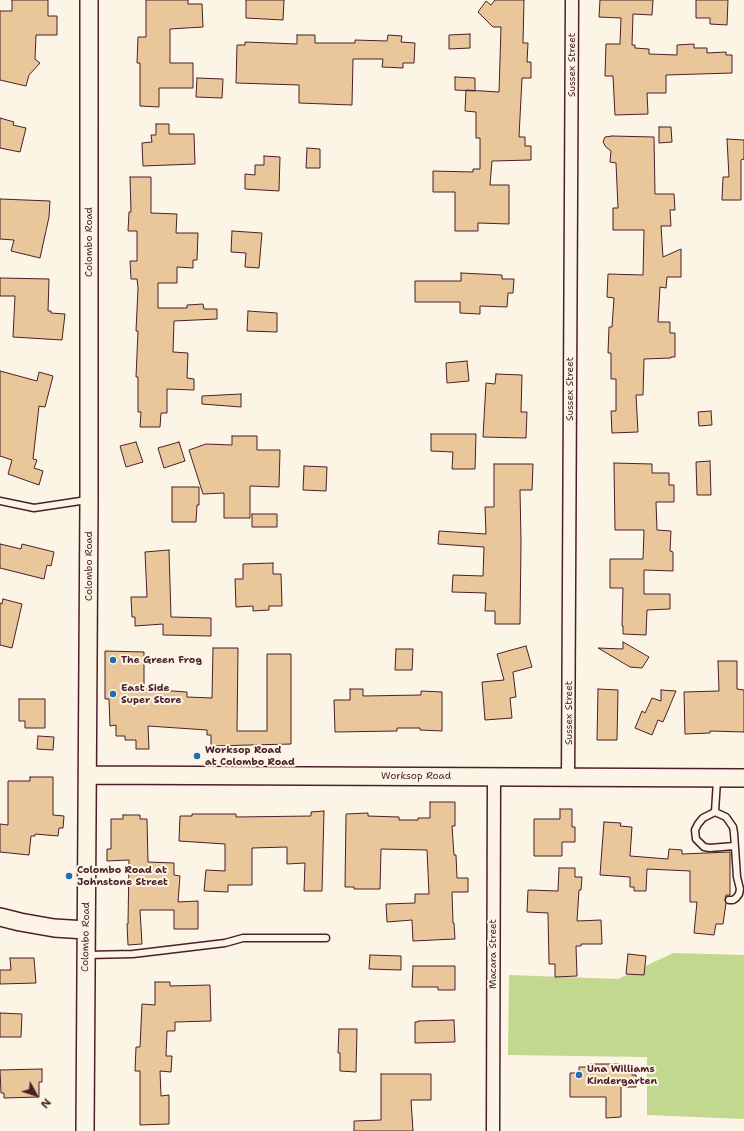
<!DOCTYPE html>
<html>
<head>
<meta charset="utf-8">
<style>
  body { margin:0 }
  #map { position:relative; width:744px; height:1131px; overflow:hidden; background:#fcf5e5; font-family:"Shantell Sans",sans-serif }
  canvas { display:block }
  .north { position:absolute; left:16px; top:1075px; width:40px; height:40px; -webkit-text-stroke:3px #fcf5e5; paint-order:stroke; rotate:130deg; font-size:11px; font-weight:700; line-height:16px; text-align:center; color:#4a1f2b }
  .north::after { content:''; display:block; margin:auto; width:14px; height:18px; background:#4a1f2b; clip-path:polygon(50% 0,100% 100%,50% 72%,0 100%) }
</style>
</head>
<body>
<div id="map">
<canvas width="744" height="1131"></canvas>
<div class="north">N</div>
</div>
<script>
const ctx = document.querySelector('canvas').getContext('2d');
ctx.lineJoin = 'round';
function paint(path, color) { ctx.fillStyle = color; ctx.fill(path, 'evenodd'); }
const shape = rows => new Path2D(rows.map(r => 'M' + r).join(''));
function strokePath(path, color, width, dash) { ctx.strokeStyle = color; ctx.lineWidth = width; ctx.lineCap = dash ? 'butt' : 'round'; ctx.setLineDash(dash || []); ctx.stroke(path); }
function label(font, color, halo, rows, align = 'center') {
  ctx.font = font + ' "Shantell Sans",sans-serif'; ctx.lineWidth = 4; ctx.setLineDash([]); ctx.textBaseline = 'middle'; ctx.strokeStyle = halo; ctx.fillStyle = color; for (const [text, x, y, turn = 0] of rows) {
    ctx.save(); ctx.translate(x, y); ctx.rotate((+turn || 0) * Math.PI / 180); ctx.textAlign = isNaN(turn) ? turn : align; if (halo) ctx.strokeText(text, 0, 0); ctx.fillText(text, 0, 0); ctx.restore();
  }
}
paint(shape([
  [673,953,744,955,744,1119,647,1115,647,1057,508,1055,509,975,618,979]
]), '#c2d88e');
const building = shape([
  [12,0,48,0,48,16,57,16,57,35,36,35,35,59,40,63,29,75,26,86,0,80,0,11,12,11,12,0],
  [146,0,188,0,188,4,202,4,203,27,170,29,170,63,193,63,193,88,159,88,159,107,140,106,140,63,137,63,138,37,146,37,146,0],
  [246,0,284,0,283,20,246,18,246,0],
  [495,0,524,0,523,43,528,43,527,62,531,62,531,78,522,78,519,137,525,137,525,146,531,146,531,160,492,161,490,185,509,185,509,224,478,223,478,231,455,231,455,192,433,192,433,171,473,172,473,169,480,169,480,138,476,138,476,112,465,111,466,90,499,92,501,27,493,27,478,12,486,1,491,5,495,0],
  [600,0,653,0,652,15,633,14,632,45,635,45,635,48,649,49,649,54,677,55,677,45,694,44,694,48,707,48,707,53,726,52,726,55,732,55,732,73,666,75,666,93,647,93,648,114,615,115,613,76,605,76,606,44,620,44,621,18,599,17,600,0],
  [696,0,728,0,727,25,710,24,710,18,696,18,696,0],
  [470,34,470,48,449,49,449,35,470,34],
  [297,35,315,35,315,43,355,43,355,40,387,41,388,35,402,36,401,42,415,43,414,63,403,63,403,68,382,67,383,59,353,59,352,105,299,103,299,85,236,83,237,45,245,45,245,42,297,44,297,35],
  [455,77,475,78,475,91,455,90,455,77],
  [197,78,223,79,222,98,196,97,197,78],
  [0,118,14,122,13,125,26,128,20,152,0,148,0,118],
  [156,124,169,124,169,134,194,134,195,164,143,166,142,143,152,142,151,135,156,135,156,124],
  [659,127,671,127,672,142,659,143,659,127],
  [612,136,654,137,655,194,674,194,675,210,670,210,671,226,661,226,663,257,681,249,681,277,667,277,666,288,660,287,658,322,670,322,670,333,675,333,675,357,671,357,671,358,644,359,643,395,636,395,638,432,612,433,611,411,616,411,616,379,611,379,611,353,608,353,609,327,612,327,614,298,607,297,608,274,643,275,644,230,613,230,613,208,618,208,616,163,610,162,611,151,606,147,603,142,605,137,612,136],
  [727,139,744,140,744,159,741,160,741,200,722,200,723,177,729,177,727,139],
  [307,148,320,149,320,168,306,168,307,148],
  [264,156,280,157,279,191,245,189,245,174,255,175,255,165,264,165,264,156],
  [130,177,151,177,151,213,177,214,176,233,198,233,197,260,193,260,193,268,177,267,177,283,158,283,158,308,187,308,187,305,203,304,204,309,217,309,217,319,174,321,173,352,188,353,187,378,194,379,194,390,167,389,167,413,161,413,160,427,140,427,141,412,138,412,138,377,136,377,138,331,136,331,138,288,137,279,131,279,130,261,137,261,137,231,128,231,129,212,131,212,130,177],
  [0,199,50,201,49,217,40,258,11,251,14,240,0,239,0,199],
  [232,231,262,233,259,268,245,267,246,253,231,252,232,231],
  [461,273,502,275,502,279,514,279,513,293,508,293,507,307,480,306,480,314,460,313,460,302,415,302,415,281,461,281,461,273],
  [0,278,49,279,48,311,51,311,51,313,65,314,62,340,13,337,15,296,0,296,0,278],
  [248,311,277,313,277,332,247,331,248,311],
  [467,361,469,381,447,383,446,363,467,361],
  [0,371,37,381,39,372,53,376,45,407,39,406,33,459,37,460,34,468,43,471,39,485,8,474,12,460,0,456,0,371],
  [496,374,522,375,521,412,527,412,526,438,483,437,486,383,495,384,496,374],
  [241,394,241,407,202,404,202,396,241,394],
  [711,411,712,425,699,426,698,412,711,411],
  [431,434,476,434,475,469,452,469,453,452,431,451,431,434],
  [232,436,257,436,257,450,280,450,279,487,250,486,250,518,224,518,224,493,203,494,189,450,206,444,232,445,232,436],
  [136,442,143,462,126,467,120,446,136,442],
  [179,442,185,461,164,468,158,448,179,442],
  [710,461,711,495,697,495,696,462,710,461],
  [614,463,652,464,652,473,669,473,669,485,674,485,674,502,656,502,657,530,671,531,670,551,673,552,673,571,644,570,644,594,670,594,670,609,647,610,646,635,623,634,623,626,622,626,623,588,610,588,610,559,643,559,644,530,615,530,614,463],
  [494,464,533,464,532,490,520,490,521,542,520,624,495,624,495,611,485,611,486,593,452,592,453,575,483,576,484,547,438,544,439,531,486,534,485,507,494,507,494,464],
  [304,466,327,467,326,491,303,490,304,466],
  [172,487,199,487,199,505,197,505,196,522,172,522,172,487],
  [252,514,277,514,277,527,252,527,252,514],
  [0,544,21,549,22,544,54,552,51,566,47,565,44,579,0,568,0,544],
  [169,550,171,617,211,618,211,636,163,635,163,624,135,626,135,617,132,617,131,597,147,597,145,552,169,550],
  [273,563,273,574,281,574,282,606,269,606,269,610,253,611,253,606,236,607,235,579,243,579,243,564,273,563],
  [3,599,22,604,12,648,0,645,0,603,2,604,3,599],
  [623,642,649,657,642,668,630,667,598,648,623,649,623,642],
  [526,646,532,667,513,672,516,697,510,698,512,718,485,720,482,682,504,680,497,654,526,646],
  [213,648,238,648,237,731,267,731,267,654,291,654,291,744,211,746,211,735,207,735,207,730,148,726,149,749,136,749,136,740,125,740,125,736,116,736,116,725,110,726,109,699,105,699,105,651,144,652,144,689,187,692,187,697,212,698,213,648],
  [396,649,413,649,412,670,395,670,396,649],
  [718,661,737,661,737,689,744,690,744,732,710,731,710,733,685,734,684,692,719,691,718,661],
  [350,689,363,689,363,696,421,695,421,691,442,692,442,731,420,730,420,728,397,728,397,731,335,732,334,700,350,700,350,689],
  [598,689,618,690,617,740,597,740,598,689],
  [661,690,676,691,663,722,658,720,652,735,635,728,642,711,645,713,652,698,661,701,661,690],
  [19,699,45,699,45,728,25,728,25,721,19,721,19,699],
  [38,736,54,737,53,750,37,749,38,736],
  [30,777,53,777,53,815,64,816,63,828,59,828,58,836,35,834,35,836,31,836,29,855,0,852,0,824,8,825,8,781,30,781,30,777],
  [430,802,455,802,455,826,452,826,454,855,456,855,457,878,468,878,468,892,452,892,453,923,454,923,455,939,413,941,412,920,387,922,386,904,415,903,415,894,429,894,427,850,381,849,380,889,354,889,354,887,345,887,346,814,368,813,368,816,399,817,399,820,418,820,418,818,430,818,430,802],
  [560,809,572,809,572,827,575,827,575,842,562,842,562,856,534,856,534,819,560,819,560,809],
  [324,811,322,891,304,891,305,863,287,864,287,847,252,848,252,885,228,885,228,892,204,891,206,870,225,871,225,844,179,841,180,816,192,816,192,814,236,814,236,817,311,816,311,812,324,811],
  [123,815,140,815,140,819,147,819,148,862,174,863,174,875,180,876,178,902,198,901,198,929,174,929,174,910,140,910,142,944,128,945,127,924,128,924,129,860,107,861,107,849,111,849,111,819,123,819,123,815],
  [604,822,621,823,620,826,632,827,630,856,668,859,669,849,682,850,682,854,730,852,730,895,726,895,725,900,726,903,723,924,716,924,714,935,694,933,697,902,690,902,690,871,647,869,646,891,634,891,634,887,630,887,630,877,600,875,604,822],
  [559,868,575,868,575,877,582,877,581,890,579,890,577,921,601,920,602,944,581,944,581,946,576,946,577,976,555,977,555,964,549,964,548,913,527,912,528,890,558,891,559,868],
  [628,954,646,956,644,975,626,974,628,954],
  [370,955,401,956,401,970,369,969,370,955],
  [10,958,34,958,36,983,0,984,0,970,11,970,10,958],
  [413,966,455,966,455,990,438,990,438,987,412,987,413,966],
  [155,982,170,982,170,986,210,985,211,1021,175,1022,175,1031,167,1031,166,1056,172,1056,171,1072,160,1071,161,1096,169,1095,169,1124,140,1125,140,1071,135,1071,136,1047,140,1047,142,1004,155,1005,155,982],
  [0,1013,22,1014,21,1037,0,1037,0,1013],
  [454,1020,455,1042,415,1043,415,1022,418,1022,418,1021,454,1020],
  [339,1029,357,1029,356,1072,340,1071,340,1053,338,1053,339,1029],
  [591,1064,621,1064,621,1071,632,1071,632,1075,636,1075,636,1087,621,1087,621,1117,606,1118,606,1097,570,1097,570,1073,579,1073,579,1067,592,1067,591,1064],
  [42,1069,42,1082,39,1082,39,1097,4,1098,4,1093,1,1093,0,1070,42,1069],
  [381,1074,431,1074,431,1100,411,1100,413,1131,354,1131,354,1121,381,1120,381,1074]
]);
paint(building, '#eac79b');
strokePath(building, '#4a1f2b', 1);
const lane = shape([
  [0,501,34,508,87,500],
  [715,812,726,817,733,827,734,833,737,877,740,889,739,894,736,898,733,900,729,900],
  [715,812,703,818,698,824,695,830,696,839,704,847,710,848,734,846],
  [715,812,717,780],
  [87,955,133,954,225,943,243,938,326,938]
]);
const street = shape([
  [568,778,572,0],
  [493,1131,494,776]
]);
const secondary = shape([
  [88,775,744,778],
  [0,917,20,922,54,928,86,930],
  [85,1131,89,500,89,0]
]);
strokePath(lane, '#4a1f2b', 9);
strokePath(street, '#4a1f2b', 15);
strokePath(secondary, '#4a1f2b', 20);
strokePath(lane, '#fcf5e5', 6);
strokePath(street, '#fcf5e5', 12);
strokePath(secondary, '#fcf5e5', 17);
for (const [x, y, r, color] of [
  [113,660,4,"#1f6fb2"],
  [113,694,4,"#1f6fb2"],
  [197,756,4,"#1f6fb2"],
  [69,876,4,"#1f6fb2"],
  [579,1075,4,"#1f6fb2"]
]) { const dot = new Path2D(); dot.arc(x, y, r, 0, 2 * Math.PI); ctx.fillStyle = color; ctx.fill(dot); strokePath(dot, '#fcf5e5', 1.5); }
label('10px', '#4a1f2b', '#fcf5e5', [
  ["Sussex Street",572,65,-90],
  ["Colombo Road",89,242,-90],
  ["Sussex Street",570,389,-90],
  ["Colombo Road",89,566,-90],
  ["Sussex Street",569,713,-90],
  ["Worksop Road",416,776],
  ["Colombo Road",86,937,-89],
  ["Macara Street",493,954,-90]
]);
label('bold 10px', '#4a1f2b', '#fcf5e5', [
  ["The Green Frog",121,660],
  ["East Side",121,688],
  ["Super Store",121,700],
  ["Worksop Road",205,750],
  ["at Colombo Road",205,762],
  ["Colombo Road at",77,870],
  ["Johnstone Street",77,882],
  ["Una Williams",587,1069],
  ["Kindergarten",587,1081]
], 'left');
</script>
</body>
</html>
